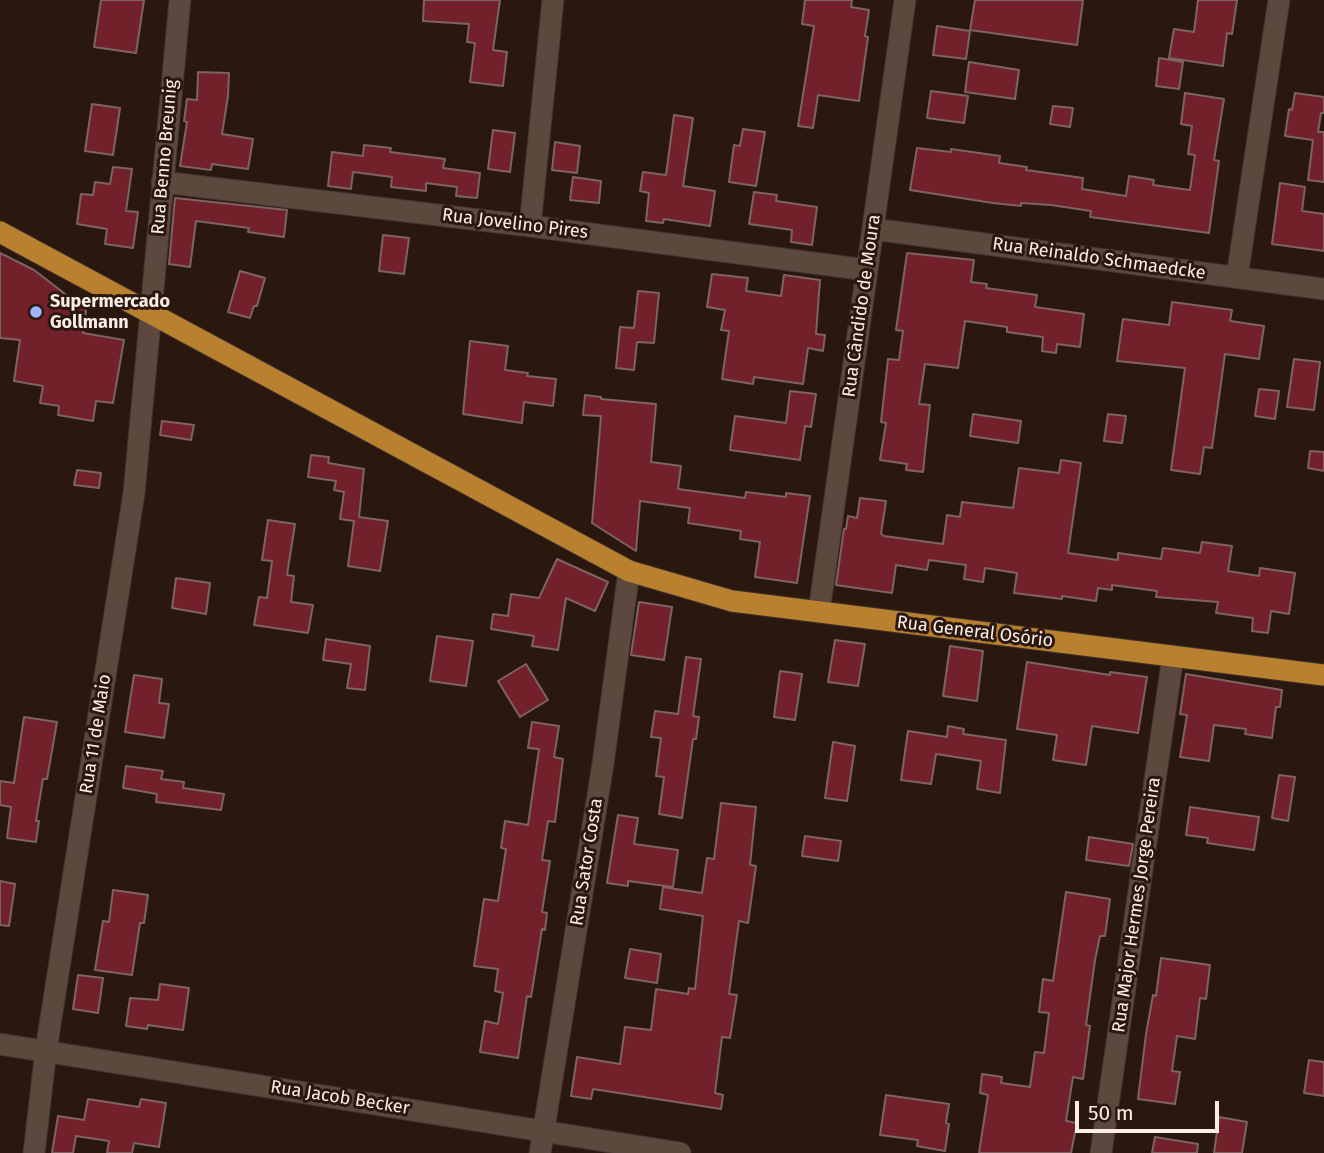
<!DOCTYPE html>
<html>
<head>
<meta charset="utf-8">
<style>
  body { margin:0 }
  #map { position:relative; width:1324px; height:1153px; overflow:hidden; background:#2a180f; font-family:"Fira Sans",sans-serif }
  canvas { display:block }
  .scale { position:absolute; left:1075px; top:1101px; width:144px; height:32px; box-sizing:border-box; border:4px solid #faede7; border-top:0; padding-left:9px; font-size:21px; line-height:24px; white-space:nowrap; color:#faede7; -webkit-text-stroke:5px #2a180f; paint-order:stroke }
</style>
</head>
<body>
<div id="map">
<canvas width="1324" height="1153"></canvas>
<div class="scale">50 m</div>
</div>
<script>
const ctx = document.querySelector('canvas').getContext('2d');
ctx.lineJoin = 'round';
function paint(path, color) { ctx.fillStyle = color; ctx.fill(path, 'evenodd'); }
const shape = rows => new Path2D(rows.map(r => 'M' + r).join(''));
function strokePath(path, color, width, dash) { ctx.strokeStyle = color; ctx.lineWidth = width; ctx.lineCap = dash ? 'butt' : 'round'; ctx.setLineDash(dash || []); ctx.stroke(path); }
function label(font, color, halo, rows, align = 'center') {
  ctx.font = font + ' "Fira Sans",sans-serif'; ctx.lineWidth = 6; ctx.setLineDash([]); ctx.textBaseline = 'middle'; ctx.strokeStyle = halo; ctx.fillStyle = color; for (const [text, x, y, turn = 0] of rows) {
    ctx.save(); ctx.translate(x, y); ctx.rotate((+turn || 0) * Math.PI / 180); ctx.textAlign = isNaN(turn) ? turn : align; if (halo) ctx.strokeText(text, 0, 0); ctx.fillText(text, 0, 0); ctx.restore();
  }
}
const building = shape([
  [101,0,144,0,136,53,94,47,101,0],
  [424,0,500,0,493,50,507,52,503,86,470,82,475,43,467,42,469,24,423,21,424,0],
  [805,0,852,0,851,7,869,10,865,36,868,37,859,101,818,95,813,128,798,126,814,26,802,24,805,0],
  [975,0,1083,0,1077,45,970,30,975,0],
  [1198,0,1237,0,1232,34,1227,33,1223,66,1169,58,1174,29,1194,32,1198,0],
  [937,26,970,31,966,59,933,55,937,26],
  [1159,58,1183,62,1179,89,1156,86,1159,58],
  [969,62,1019,70,1015,99,965,92,969,62],
  [198,72,229,73,228,96,222,134,253,139,248,169,212,164,211,170,180,166,187,122,184,121,187,99,197,100,198,72],
  [931,91,968,96,964,123,927,118,931,91],
  [1185,93,1224,99,1214,160,1219,161,1209,233,1090,217,1091,211,1051,205,1021,203,1021,206,993,203,910,190,917,148,951,152,951,149,1000,156,999,163,1027,167,1026,170,1083,178,1082,189,1126,196,1129,176,1154,180,1153,185,1190,190,1195,155,1188,154,1192,126,1181,124,1185,93],
  [1295,93,1324,97,1324,113,1321,113,1318,132,1324,132,1324,182,1308,180,1313,140,1285,136,1289,109,1292,110,1295,93],
  [92,104,120,108,113,155,85,151,92,104],
  [1053,106,1073,108,1070,127,1050,124,1053,106],
  [674,115,693,118,683,186,715,191,710,226,664,219,663,223,646,221,649,193,640,191,643,172,666,175,674,115],
  [743,129,765,132,756,186,729,182,734,145,740,146,743,129],
  [493,130,515,133,510,172,488,169,493,130],
  [555,142,580,146,577,173,552,170,555,142],
  [364,145,391,148,390,152,445,159,443,168,480,173,477,198,456,196,457,187,426,183,426,191,391,187,392,177,353,172,351,189,328,186,332,152,363,156,364,145],
  [113,167,132,169,126,211,138,212,133,248,105,244,107,229,77,224,81,194,93,195,95,182,110,184,113,167],
  [573,177,601,181,599,203,570,200,573,177],
  [1280,183,1305,187,1302,211,1324,214,1324,251,1272,244,1280,183],
  [754,192,777,195,776,201,817,207,812,245,791,242,792,230,749,224,754,192],
  [175,198,287,210,284,237,248,232,249,228,196,221,190,267,169,264,175,198],
  [383,235,409,238,404,274,379,271,383,235],
  [0,253,34,270,86,310,83,333,124,340,113,403,96,401,93,421,58,415,59,406,40,403,43,386,14,381,20,340,0,338,0,253],
  [907,253,974,260,971,282,987,284,986,288,1037,295,1035,307,1084,314,1080,347,1057,344,1056,353,1042,351,1043,337,1007,332,1007,327,965,321,958,368,925,364,919,404,930,405,923,472,906,470,907,464,880,460,886,423,881,422,888,359,899,360,903,331,896,330,907,253],
  [240,271,265,278,257,306,254,306,250,318,228,312,240,271],
  [712,274,748,278,746,291,781,296,784,275,820,280,816,334,825,335,823,351,808,348,803,384,754,377,753,384,722,379,729,331,721,330,725,310,707,307,712,274],
  [638,291,659,293,654,343,637,342,634,370,616,368,620,327,634,328,638,291],
  [1172,302,1232,310,1230,321,1264,326,1259,359,1225,354,1212,448,1204,447,1200,474,1171,470,1185,368,1117,361,1123,319,1169,325,1172,302],
  [470,341,508,346,505,370,528,373,527,376,556,379,553,406,524,402,522,423,463,414,470,341],
  [1294,359,1320,362,1314,410,1287,407,1294,359],
  [1259,389,1279,391,1275,419,1255,416,1259,389],
  [790,391,816,394,811,427,805,426,800,460,730,450,735,416,786,423,790,391],
  [585,395,601,397,601,399,656,404,651,462,681,466,678,489,745,498,746,492,786,497,786,493,810,496,797,583,755,577,760,542,740,539,741,531,688,523,690,508,640,501,636,551,592,523,601,416,583,415,585,395],
  [973,414,1021,421,1018,443,970,436,973,414],
  [1108,414,1126,416,1122,443,1104,441,1108,414],
  [162,421,194,425,191,440,160,435,162,421],
  [1310,451,1324,452,1324,471,1308,468,1310,451],
  [311,455,329,457,328,463,364,469,359,517,388,521,380,571,348,566,354,521,340,519,344,492,334,490,336,481,308,477,311,455],
  [1061,460,1081,463,1068,553,1118,560,1118,553,1161,559,1163,548,1200,553,1202,542,1232,546,1228,571,1259,576,1260,568,1295,573,1289,614,1271,611,1268,633,1252,631,1253,618,1216,613,1218,602,1156,597,1157,591,1112,585,1112,590,1098,588,1096,601,1062,596,1062,599,1014,593,1017,573,985,568,983,582,964,579,966,565,929,560,927,570,896,565,892,593,836,585,844,529,846,529,848,516,857,518,860,498,886,501,881,534,884,536,943,544,947,515,960,517,962,502,1013,508,1019,468,1059,473,1061,460],
  [77,470,101,473,99,488,74,485,77,470],
  [268,520,295,524,287,575,294,576,291,602,313,605,308,633,254,625,259,597,267,598,272,561,262,560,268,520],
  [557,559,608,582,595,611,566,598,558,650,532,646,534,636,491,629,493,614,508,616,511,594,539,598,557,559],
  [176,578,210,583,206,614,172,608,176,578],
  [639,602,672,607,664,660,631,655,639,602],
  [437,636,473,641,466,686,430,681,437,636],
  [326,639,370,646,365,690,347,688,351,664,323,660,326,639],
  [835,640,865,644,858,686,828,682,835,640],
  [950,646,983,651,977,701,943,696,950,646],
  [686,657,701,659,693,716,699,717,696,739,693,739,682,818,659,814,664,777,656,776,661,738,651,737,655,711,678,714,686,657],
  [1027,662,1110,675,1110,672,1147,677,1138,733,1092,726,1086,765,1053,760,1057,735,1017,729,1027,662],
  [526,664,548,700,520,717,498,681,526,664],
  [780,671,802,674,795,720,774,717,780,671],
  [1186,674,1282,690,1280,707,1276,707,1272,738,1245,734,1246,729,1214,725,1209,761,1180,757,1187,715,1180,714,1186,674],
  [134,675,162,679,159,703,169,704,164,738,125,732,134,675],
  [24,717,57,722,47,779,43,779,36,821,39,821,36,842,7,838,11,807,0,805,0,781,14,783,24,717],
  [532,722,559,726,554,757,563,759,555,822,548,821,542,860,550,861,542,912,547,913,545,930,542,929,531,997,527,996,518,1058,480,1052,485,1021,498,1024,503,993,495,991,498,969,474,966,484,899,498,901,506,849,501,848,505,821,528,825,539,749,528,748,532,722],
  [948,726,964,729,963,734,1006,740,1000,793,977,789,981,761,936,754,931,784,901,780,908,731,947,737,948,726],
  [833,742,855,746,847,801,825,798,833,742],
  [126,766,163,771,161,779,184,782,183,788,224,794,221,810,156,802,157,794,123,788,126,766],
  [1279,775,1295,777,1288,821,1272,818,1279,775],
  [721,803,756,807,750,865,756,866,748,923,739,921,729,994,737,995,730,1038,722,1037,715,1093,723,1095,721,1109,593,1089,591,1099,571,1096,577,1057,620,1064,625,1027,651,1030,656,989,688,994,689,988,695,989,703,916,660,909,663,887,702,893,707,858,714,859,721,803],
  [1190,807,1259,817,1254,850,1207,843,1208,838,1186,835,1190,807],
  [618,815,638,818,634,844,678,850,673,887,628,881,628,886,607,883,618,815],
  [805,836,841,841,838,861,802,856,805,836],
  [1089,837,1133,844,1129,866,1086,860,1089,837],
  [0,881,15,884,9,926,0,925,0,881],
  [113,890,148,895,144,923,140,923,132,975,95,970,103,921,109,922,113,890],
  [1066,892,1110,899,1105,936,1100,936,1095,960,1086,1025,1090,1026,1083,1079,1073,1077,1066,1121,1077,1123,1071,1153,979,1153,988,1095,980,1093,982,1074,1002,1077,1001,1083,1030,1087,1035,1052,1044,1053,1049,1013,1039,1012,1043,979,1053,981,1066,892],
  [630,949,661,954,657,983,625,978,630,949],
  [1161,958,1210,965,1206,999,1200,998,1195,1039,1177,1036,1172,1071,1180,1072,1175,1104,1138,1099,1146,1034,1153,995,1156,996,1161,958],
  [78,975,103,978,98,1013,73,1009,78,975],
  [160,984,189,988,183,1030,148,1025,147,1029,126,1026,130,998,158,1000,160,984],
  [1309,1060,1324,1062,1324,1096,1304,1093,1309,1060],
  [886,1095,949,1104,946,1123,949,1124,945,1151,917,1146,918,1140,880,1135,886,1095],
  [88,1099,139,1107,141,1099,166,1103,159,1147,134,1143,132,1153,107,1153,109,1141,76,1136,73,1153,52,1153,58,1116,84,1120,88,1099],
  [1219,1117,1247,1122,1242,1153,1214,1153,1219,1117],
  [1155,1137,1198,1144,1197,1153,1152,1153,1155,1137]
]);
paint(building, '#722029');
strokePath(building, '#7d6363', 2);
const minor = shape([
  [162,182,530,226,867,270],
  [530,226,553,0],
  [873,229,1324,289],
  [1237,277,1279,0],
  [819,612,905,0],
  [0,1044,680,1153],
  [34,1153,46,1050,134,493,180,0],
  [540,1153,603,764,629,571],
  [1101,1153,1173,656]
]);
const major = shape([
  [0,232,629,571,732,601,1324,675]
]);
strokePath(minor, '#40332e', 23);
strokePath(major, '#40332e', 23);
strokePath(minor, '#5d483e', 21);
strokePath(major, '#b98030', 21);
for (const [x, y, r, color] of [
  [36,312,7,"#a0b3fd"]
]) { const dot = new Path2D(); dot.arc(x, y, r, 0, 2 * Math.PI); ctx.fillStyle = color; ctx.fill(dot); strokePath(dot, '#2a180f', 2.5); }
label('18px', '#faede7', '#2a180f', [
  ["Rua Benno Breunig",165,157,-85],
  ["Rua Jovelino Pires",515,224,7],
  ["Rua Reinaldo Schmaedcke",1099,259,8],
  ["Rua Cândido de Moura",862,306,-82],
  ["Rua General Osório",975,632,7],
  ["Rua 11 de Maio",96,734,-81],
  ["Rua Sator Costa",587,862,-81],
  ["Rua Major Hermes Jorge Pereira",1137,905,-82],
  ["Rua Jacob Becker",340,1098,9]
]);
label('bold 18px', '#faede7', '#2a180f', [
  ["Supermercado",50,302],
  ["Gollmann",50,323]
], 'left');
</script>
</body>
</html>
